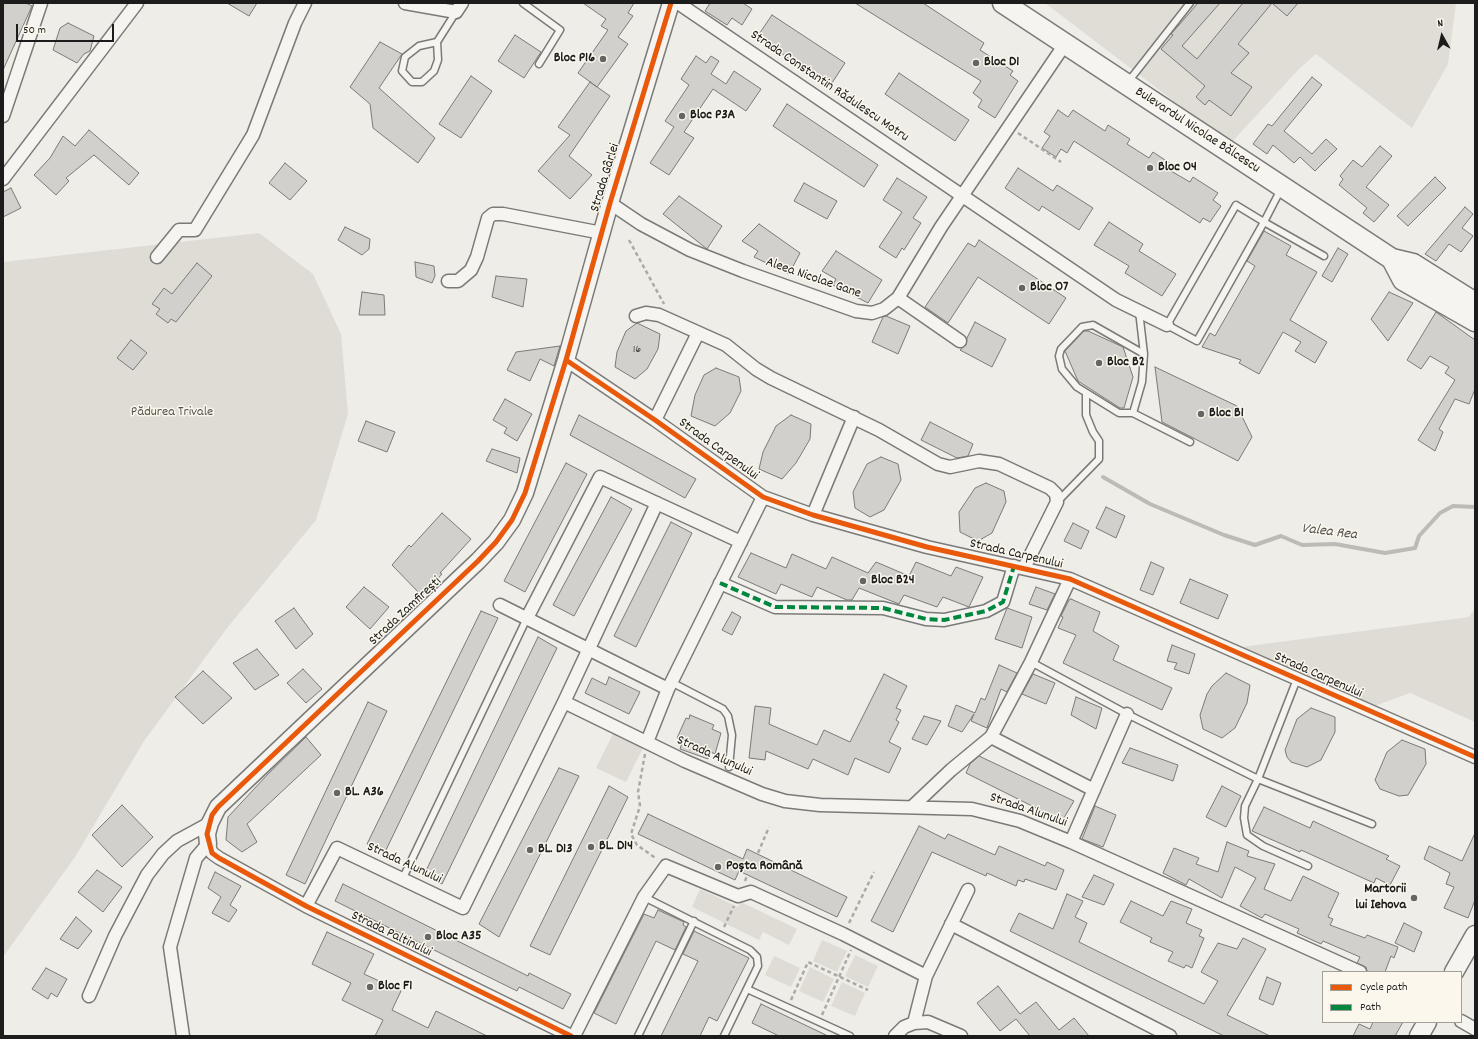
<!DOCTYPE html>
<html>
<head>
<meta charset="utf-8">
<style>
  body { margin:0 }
  #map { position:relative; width:1478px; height:1039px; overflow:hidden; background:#eeede8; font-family:Dekko,sans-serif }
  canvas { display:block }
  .frame { position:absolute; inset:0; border:4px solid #1c1c1c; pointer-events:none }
  .legend { position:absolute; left:1322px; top:971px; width:140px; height:52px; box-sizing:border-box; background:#fbf7ec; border:1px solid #a29f99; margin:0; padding:5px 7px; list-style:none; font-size:12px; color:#1c1c1c }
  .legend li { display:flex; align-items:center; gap:8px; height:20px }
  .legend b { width:20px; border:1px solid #a29f99 }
  .north { position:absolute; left:1422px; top:16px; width:40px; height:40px; -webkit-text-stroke:3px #fbf7ec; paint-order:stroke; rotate:352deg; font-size:11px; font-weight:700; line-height:16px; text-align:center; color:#1c1c1c }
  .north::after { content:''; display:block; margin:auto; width:14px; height:18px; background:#1c1c1c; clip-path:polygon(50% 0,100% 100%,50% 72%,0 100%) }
  .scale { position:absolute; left:16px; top:24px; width:98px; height:18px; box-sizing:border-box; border:2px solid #1c1c1c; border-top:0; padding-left:5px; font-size:12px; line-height:14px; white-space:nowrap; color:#1c1c1c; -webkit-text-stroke:3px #fbf7ec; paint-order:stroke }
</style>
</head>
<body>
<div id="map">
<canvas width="1478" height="1039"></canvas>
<div class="frame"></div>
<ul class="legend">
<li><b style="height:5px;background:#e8590c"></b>Cycle path</li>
<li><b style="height:5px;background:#00873e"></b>Path</li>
</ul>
<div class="north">N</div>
<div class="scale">50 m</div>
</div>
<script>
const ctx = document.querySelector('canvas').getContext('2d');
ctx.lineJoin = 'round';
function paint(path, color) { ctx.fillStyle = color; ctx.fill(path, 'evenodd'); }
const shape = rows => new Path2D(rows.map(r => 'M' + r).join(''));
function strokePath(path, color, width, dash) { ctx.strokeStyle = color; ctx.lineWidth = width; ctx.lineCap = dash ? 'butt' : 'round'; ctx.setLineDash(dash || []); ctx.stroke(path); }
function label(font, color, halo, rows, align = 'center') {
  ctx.font = font + ' Dekko,sans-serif'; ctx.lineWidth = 3; ctx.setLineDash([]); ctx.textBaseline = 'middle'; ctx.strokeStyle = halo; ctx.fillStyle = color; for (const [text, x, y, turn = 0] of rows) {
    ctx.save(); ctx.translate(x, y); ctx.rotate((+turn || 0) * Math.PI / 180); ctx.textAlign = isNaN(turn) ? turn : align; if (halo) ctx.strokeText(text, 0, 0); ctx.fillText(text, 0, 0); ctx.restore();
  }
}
paint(shape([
  [1045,3,1456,3,1448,64,1412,128,1316,54,1299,69,1230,144]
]), '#dfddd6');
paint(shape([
  [259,233,313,274,341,334,348,414,316,520,227,628,144,741,75,857,3,957,3,262],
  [1475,609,1475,722,1410,693,1372,707,1234,648,1469,617],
  [613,734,643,748,626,782,596,768],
  [700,889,738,907,741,902,797,929,789,945,763,932,759,940,692,907],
  [822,940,847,951,837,972,813,961],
  [855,955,878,966,868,987,845,976],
  [774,956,800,968,791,987,765,975],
  [810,967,834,979,823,1002,799,991],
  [842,982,865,993,855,1016,831,1006]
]), '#dfdcd5');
strokePath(shape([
  [1103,477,1150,504,1224,535,1255,545,1281,536,1302,545,1335,544,1385,553,1415,548,1419,536,1440,513,1453,506,1475,507]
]), '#bebbb6', 4);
const building = shape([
  [3,3,26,3,32,6,3,70,3,3],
  [227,3,257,3,249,16,227,3],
  [583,3,634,3,628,13,633,16,618,37,628,44,597,87,578,73,608,30,601,26,606,19,583,3],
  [710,3,743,3,752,9,742,25,732,18,727,25,705,11,710,3],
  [855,3,923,3,984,43,980,50,1013,71,1010,75,1018,81,995,118,978,107,982,100,973,93,981,81,855,3],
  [1198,3,1220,3,1182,46,1197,59,1243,3,1298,3,1287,16,1272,3,1238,44,1249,53,1231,73,1252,87,1231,116,1209,100,1205,105,1196,97,1205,86,1161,49,1173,35,1171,34,1179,25,1198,3],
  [772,15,845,63,830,86,757,37,772,15],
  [68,23,94,36,90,51,84,54,77,63,53,50,60,28,68,23],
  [515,35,541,52,524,78,498,61,515,35],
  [380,42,402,54,379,88,435,138,418,163,373,128,370,104,350,87,380,42],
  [696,56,706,63,711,56,719,61,711,74,726,84,734,71,761,89,746,111,713,89,684,132,694,138,669,175,650,163,674,127,665,121,689,85,681,79,696,56],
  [899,73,969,120,955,141,885,94,899,73],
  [471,76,492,91,461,138,439,124,471,76],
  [1312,77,1322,85,1284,131,1312,154,1326,139,1337,149,1315,171,1300,157,1294,163,1273,145,1267,154,1253,144,1268,124,1272,126,1312,77],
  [590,82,610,96,569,156,592,175,570,199,538,171,570,135,558,127,590,82],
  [787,104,878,165,864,187,773,126,787,104],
  [1058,110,1068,117,1073,110,1105,131,1108,125,1130,139,1127,144,1149,158,1153,152,1174,166,1171,171,1190,182,1193,177,1218,193,1213,200,1221,206,1210,222,1203,218,1200,223,1074,141,1067,153,1061,149,1056,157,1042,148,1050,136,1044,132,1058,110],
  [89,130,139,173,129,185,94,155,66,178,69,181,56,195,34,175,50,158,63,136,75,146,89,130],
  [1380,146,1392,156,1366,187,1389,205,1374,222,1363,213,1367,208,1339,185,1343,179,1340,176,1353,160,1362,167,1380,146],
  [285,163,307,181,290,200,269,183,285,163],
  [1018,168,1053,191,1057,185,1093,208,1079,230,1042,206,1039,211,1005,188,1018,168],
  [1435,177,1446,188,1408,226,1397,216,1435,177],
  [897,178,927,197,913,218,921,223,904,250,902,248,896,258,879,247,902,212,883,200,897,178],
  [804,183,837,201,827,219,794,201,804,183],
  [11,188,21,208,3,217,3,192,11,188],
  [679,196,722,226,707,249,663,214,679,196],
  [1465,207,1473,214,1462,228,1473,236,1461,252,1449,244,1436,261,1425,254,1465,207],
  [1109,222,1143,244,1139,251,1176,274,1162,296,1125,273,1129,266,1094,245,1109,222],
  [759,224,800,253,789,274,754,257,758,251,742,241,759,224],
  [345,227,370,239,369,249,362,255,338,240,345,227],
  [1264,231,1291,246,1286,255,1317,272,1290,320,1327,342,1315,363,1295,351,1301,342,1283,332,1259,374,1239,363,1241,360,1202,347,1210,333,1215,336,1255,266,1247,261,1264,231],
  [979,240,1066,298,1049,324,978,277,948,323,925,307,968,243,975,247,979,240],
  [1338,248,1348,254,1332,282,1322,276,1338,248],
  [836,251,882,280,868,303,833,285,836,279,822,271,836,251],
  [415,262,434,266,435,276,432,283,416,277,415,262],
  [197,263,212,276,176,322,171,319,168,323,156,314,160,309,152,304,164,288,172,294,197,263],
  [496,276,527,279,523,307,492,297,496,276],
  [362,292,384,295,385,315,359,315,362,292],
  [1389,292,1413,303,1388,341,1371,319,1389,292],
  [1436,312,1475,340,1475,389,1469,404,1455,399,1439,429,1443,432,1435,451,1418,440,1455,380,1445,373,1449,367,1430,356,1421,369,1407,360,1436,312],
  [886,316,910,326,898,354,872,342,883,317,886,316],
  [975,322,1006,339,992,367,960,350,966,345,967,338,975,322],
  [637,323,660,334,658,349,647,369,635,379,615,367,617,352,626,331,637,323],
  [1084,331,1088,331,1123,347,1133,377,1124,408,1120,408,1078,381,1065,351,1084,331],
  [131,340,147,353,133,370,117,358,131,340],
  [560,346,554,366,540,359,530,381,507,370,516,352,560,346],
  [1155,367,1237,406,1252,437,1238,461,1162,422,1155,367],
  [716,368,739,377,741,391,730,413,715,426,691,416,695,395,704,375,716,368],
  [505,399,532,414,517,441,504,433,507,428,493,420,505,399],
  [579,415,696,479,685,498,570,435,579,415],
  [791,415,811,424,810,439,796,463,782,479,759,469,763,452,776,426,791,415],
  [366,421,395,432,387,452,358,441,366,421],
  [930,422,973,444,968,456,957,458,921,440,930,422],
  [492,449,520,458,517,473,486,461,492,449],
  [881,457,898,464,901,480,884,510,870,517,855,508,853,492,867,464,881,457],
  [566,463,587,474,525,592,504,581,566,463],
  [986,483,1004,491,1006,502,992,533,978,541,960,532,959,512,975,488,986,483],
  [611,497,632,509,574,616,553,605,611,497],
  [1106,507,1125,516,1116,538,1096,528,1106,507],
  [442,513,471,539,440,573,442,574,422,596,392,565,409,545,411,547,442,513],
  [671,522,692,533,636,647,614,636,671,522],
  [1073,523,1089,531,1081,549,1064,541,1073,523],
  [751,553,786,568,792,554,826,569,832,557,868,573,876,562,909,576,916,562,951,576,956,567,983,577,969,607,943,597,937,607,904,595,899,604,859,588,852,600,847,600,817,587,812,597,781,584,776,594,738,577,751,553],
  [1151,562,1164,568,1153,595,1140,590,1151,562],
  [1190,579,1228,595,1218,619,1180,603,1190,579],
  [364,587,389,607,370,629,346,607,364,587],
  [1036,587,1055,594,1047,610,1029,604,1036,587],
  [1071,599,1100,612,1093,631,1119,646,1113,660,1172,688,1162,710,1063,663,1076,635,1058,628,1063,617,1061,616,1069,600,1071,599],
  [294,608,313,634,296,649,275,621,294,608],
  [1007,608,1032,617,1022,648,995,639,1007,608],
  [481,611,498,618,385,852,367,844,481,611],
  [732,612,741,617,732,635,722,630,732,612],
  [538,637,557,648,442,884,424,875,538,637],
  [1172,645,1195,654,1189,674,1174,669,1177,663,1167,661,1172,645],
  [257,649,279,675,255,690,233,663,257,649],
  [999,665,1017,673,1007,692,1001,689,987,728,971,721,974,714,962,732,948,726,956,705,975,713,981,698,985,700,999,665],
  [303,669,322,689,306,703,287,683,303,669],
  [203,671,232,698,203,724,175,697,203,671],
  [1226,673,1250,685,1247,703,1235,728,1222,738,1203,729,1200,715,1207,694,1212,686,1226,673],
  [884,674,907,686,896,708,901,710,896,720,899,722,889,742,901,748,889,773,855,758,848,775,813,759,808,769,766,751,765,760,749,758,755,706,771,708,769,724,817,745,824,730,850,742,884,674],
  [1033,674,1055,683,1046,704,1022,694,1033,674],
  [609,677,640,692,629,714,585,693,592,678,606,685,609,677],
  [1076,697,1102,708,1096,729,1071,715,1076,697],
  [368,702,387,711,305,884,286,875,368,702],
  [1311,708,1335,717,1335,732,1321,760,1307,767,1291,762,1287,757,1285,750,1297,719,1311,708],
  [690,715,714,725,712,729,721,733,715,754,711,752,708,759,680,749,683,740,677,738,686,718,689,719,690,715],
  [924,716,941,721,927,745,912,739,924,716],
  [306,737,321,755,247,824,257,842,242,852,226,840,228,817,267,775,306,737],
  [1402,740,1425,749,1426,764,1408,795,1399,796,1380,789,1375,780,1387,752,1402,740],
  [1130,748,1178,765,1173,781,1122,763,1130,748],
  [979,756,1074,801,1062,821,966,773,970,764,979,756],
  [559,768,579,776,499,937,479,924,559,768],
  [609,786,628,797,550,955,530,946,609,786],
  [1222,786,1241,796,1226,827,1206,817,1222,786],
  [122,805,153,837,122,867,92,835,122,805],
  [1095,806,1116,815,1103,847,1082,839,1095,806],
  [1264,807,1310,828,1313,821,1389,856,1386,859,1400,866,1390,885,1376,878,1374,883,1301,850,1300,852,1252,831,1264,807],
  [648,814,743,859,747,849,847,897,837,917,739,871,735,880,638,834,648,814],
  [919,826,945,839,948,834,995,855,999,846,1045,866,1047,862,1064,870,1056,890,1025,879,1024,882,1018,880,1016,886,987,873,986,876,932,852,893,932,871,921,919,826],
  [1475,833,1475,900,1468,918,1444,908,1454,887,1446,884,1450,873,1424,859,1429,846,1462,861,1475,833],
  [1227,842,1249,851,1247,856,1275,864,1264,889,1291,901,1303,876,1339,893,1328,917,1333,919,1330,925,1365,938,1367,935,1398,947,1394,958,1391,956,1385,972,1367,972,1366,967,1357,963,1360,957,1323,941,1321,944,1297,933,1299,929,1265,914,1262,918,1240,906,1256,878,1235,867,1222,898,1189,879,1186,885,1163,873,1174,848,1199,858,1196,864,1218,872,1227,842],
  [97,870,122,887,103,912,78,892,97,870],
  [215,872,241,886,230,905,237,910,229,922,212,913,221,897,208,888,215,872],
  [1094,875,1114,884,1104,905,1082,897,1094,875],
  [343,884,528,976,529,973,571,994,563,1009,519,987,517,991,335,901,343,884],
  [1067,894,1083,901,1075,917,1087,923,1079,942,1204,1004,1218,981,1201,972,1218,943,1237,949,1243,938,1266,949,1227,1015,1270,1036,1224,1036,1010,931,1019,913,1053,929,1067,894],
  [1131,901,1163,916,1171,901,1192,909,1186,923,1202,930,1199,936,1204,938,1192,968,1186,965,1184,968,1168,961,1173,952,1150,942,1152,938,1120,922,1131,901],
  [658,910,684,922,683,925,686,927,675,950,656,941,616,1024,594,1013,644,914,654,918,658,910],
  [76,917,92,931,78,949,60,939,76,917],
  [1404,923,1422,932,1414,952,1395,943,1404,923],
  [694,931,749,958,717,1021,709,1017,700,1036,661,1036,698,961,683,954,694,931],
  [327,932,374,954,364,974,401,991,392,1010,428,1028,436,1011,487,1036,375,1036,383,1020,342,1000,351,983,312,964,327,932],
  [46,968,67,979,57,997,51,993,48,999,32,989,46,968],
  [1267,977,1281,983,1273,1005,1259,999,1267,977],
  [998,986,1020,1014,1036,1002,1059,1030,1074,1018,1089,1036,1030,1036,1016,1019,1000,1031,977,1003,998,986],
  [761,1004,828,1036,779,1036,752,1023,761,1004],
  [1373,1022,1403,1022,1395,1036,1353,1036,1359,1024,1370,1029,1373,1022]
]);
paint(building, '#d1d0cc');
strokePath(building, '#7a7a78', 1);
const service = shape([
  [523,3,560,30,539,64],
  [437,42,419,46,405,57,402,71,412,82,422,82,434,71,438,60,437,42,456,12],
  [1128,82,1190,3],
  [1281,189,1264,222,1197,341,1167,325,1236,205,1264,222,1324,256],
  [1144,354,1093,325,1082,327,1061,349,1059,356,1062,369,1077,387,1119,413,1133,413,1190,442],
  [1133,413,1142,382,1144,354,1139,311],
  [1057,502,1099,459,1099,441,1093,432,1086,415,1086,394],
  [1031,662,1127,714,1258,779,1372,824],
  [1297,679,1258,779,1245,806,1244,818,1247,835,1263,846,1308,866],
  [671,682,723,709,728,716,732,735,729,767],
  [402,880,527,618],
  [644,897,750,950,757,957,758,966,724,1036],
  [747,989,850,1036],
  [638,1036,694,921]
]);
const minor = shape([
  [405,3,456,12,462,3],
  [678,3,1116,300,1167,325],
  [3,116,41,3],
  [3,179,137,3],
  [610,203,641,224,690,250,743,271,856,311,872,313,884,309,898,298,941,227,1065,44],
  [157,257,179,230,195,230,253,135,295,23,305,3],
  [448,281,458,281,471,270,477,257,488,218,493,214,503,214,602,233],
  [898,298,960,341],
  [636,316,646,313,659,315,726,345,756,369,771,378,879,430,938,464,950,467,979,461,999,464,1050,488,1056,494,1057,502,1024,568],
  [566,360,655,420,763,497,813,515,927,547,1070,579,1475,757],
  [655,420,698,333],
  [813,515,854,417],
  [720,583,775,607,883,608,926,619,944,620,986,611,1003,602,1014,566],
  [500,605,668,689],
  [527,618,600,477,741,542],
  [564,702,685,761,762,794,785,801,820,805,972,809,1020,821,1071,842,1360,972],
  [991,737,1094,790],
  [647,742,668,689,763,497],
  [913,806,951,770,991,737,1031,662,1070,579],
  [1071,842,1127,714],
  [306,906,337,848,463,908,564,702,657,503],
  [951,924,1170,1036],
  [89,996,115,936,147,875,163,854,177,841,210,823],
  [1461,1021,1475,1029],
  [914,1023,926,976,968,890],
  [183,1036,170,947,196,858,208,844,212,853,219,858,306,906,571,1036],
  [574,1036,644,897,666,866,738,896,751,892,843,934,926,976],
  [895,1036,904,1027,914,1023,928,1022,961,1036]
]);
const tertiary = shape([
  [208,844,207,834,210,823,218,807,478,561,496,542,512,520,525,493,566,360,610,203,671,3]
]);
const secondary = shape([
  [1454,972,1475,935],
  [1419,1036,1427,1022]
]);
const primary = shape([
  [1003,3,1392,259,1413,264,1475,303],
  [1392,259,1403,280,1475,321]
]);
strokePath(service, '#7a7a78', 9);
strokePath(minor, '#7a7a78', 15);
strokePath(tertiary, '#7a7a78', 19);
strokePath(secondary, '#7a7a78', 21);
strokePath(primary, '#7a7a78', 23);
strokePath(shape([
  [1018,133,1061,162],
  [629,240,664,304],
  [645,754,638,792,640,806,631,834,637,845,657,859],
  [758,853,769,827],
  [745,881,747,876],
  [849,923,874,872],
  [724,927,734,906],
  [791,1000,808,962,868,990],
  [822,1015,851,950]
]), '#abaaa7', 2.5, [4, 3]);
strokePath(service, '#f5f4f0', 6);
strokePath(minor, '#f5f4f0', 12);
strokePath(tertiary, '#f5f4f0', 16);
strokePath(secondary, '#f5f4f0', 18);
strokePath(primary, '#f5f4f0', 20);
strokePath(shape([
  [720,583,775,607,883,608,926,619,944,620,986,611,1003,602,1014,566]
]), '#00873e', 4, [8, 4]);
strokePath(shape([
  [566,360,655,420,763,497,813,515,927,547,1070,579,1475,757],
  [571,1036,306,906,219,858,212,853,207,834,212,815,218,807,478,561,496,542,512,520,525,493,566,360,610,203,671,3]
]), '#e8590c', 5);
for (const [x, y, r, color] of [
  [603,59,4,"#666563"],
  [976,63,4,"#666563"],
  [682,116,4,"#666563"],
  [1150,168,4,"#666563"],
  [1022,288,4,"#666563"],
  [1099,363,4,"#666563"],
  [1201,414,4,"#666563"],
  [863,581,4,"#666563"],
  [337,793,4,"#666563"],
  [591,847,4,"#666563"],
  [530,850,4,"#666563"],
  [718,867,4,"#666563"],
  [1414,898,4,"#666563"],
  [428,937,4,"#666563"],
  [370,987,4,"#666563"]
]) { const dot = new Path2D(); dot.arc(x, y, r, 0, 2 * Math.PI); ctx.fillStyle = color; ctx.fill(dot); strokePath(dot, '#fbf7ec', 1.5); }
label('12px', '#494948', null, [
  ["16",637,350]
]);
label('bold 14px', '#1c1c1c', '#fbf7ec', [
  ["Bloc P16",595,59,"right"],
  ["Bloc D1",984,63],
  ["Bloc P3A",690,116],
  ["Bloc O4",1158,168],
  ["Bloc O7",1030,288],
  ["Bloc B2",1107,363],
  ["Bloc B1",1209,414],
  ["Bloc B24",871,581],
  ["BL. A36",345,793],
  ["BL. D14",599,847],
  ["BL. D13",538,850],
  ["Poșta Română",726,867],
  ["Martorii",1406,890,"right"],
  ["lui Iehova",1406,906,"right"],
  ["Bloc A35",436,937],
  ["Bloc F1",378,987]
], 'left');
label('14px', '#1c1c1c', '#fbf7ec', [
  ["Strada Constantin Rădulescu Motru",829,87,34],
  ["Bulevardul Nicolae Bălcescu",1197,131,33],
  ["Strada Gârlei",606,178,-73],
  ["Aleea Nicolae Gane",813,279,19],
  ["Strada Carpenului",718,450,36],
  ["Strada Carpenului",1016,555,13],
  ["Strada Zamfirești",406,612,-43],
  ["Strada Carpenului",1318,676,24],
  ["Strada Alunului",714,757,24],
  ["Strada Alunului",1028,811,19],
  ["Strada Alunului",404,864,25],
  ["Strada Paltinului",391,935,26]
]);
label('14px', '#53524f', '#fbf7ec', [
  ["Pădurea Trivale",172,413]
]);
label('italic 15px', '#545351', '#fbf7ec', [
  ["Valea Rea",1329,533,7]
]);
</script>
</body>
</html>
